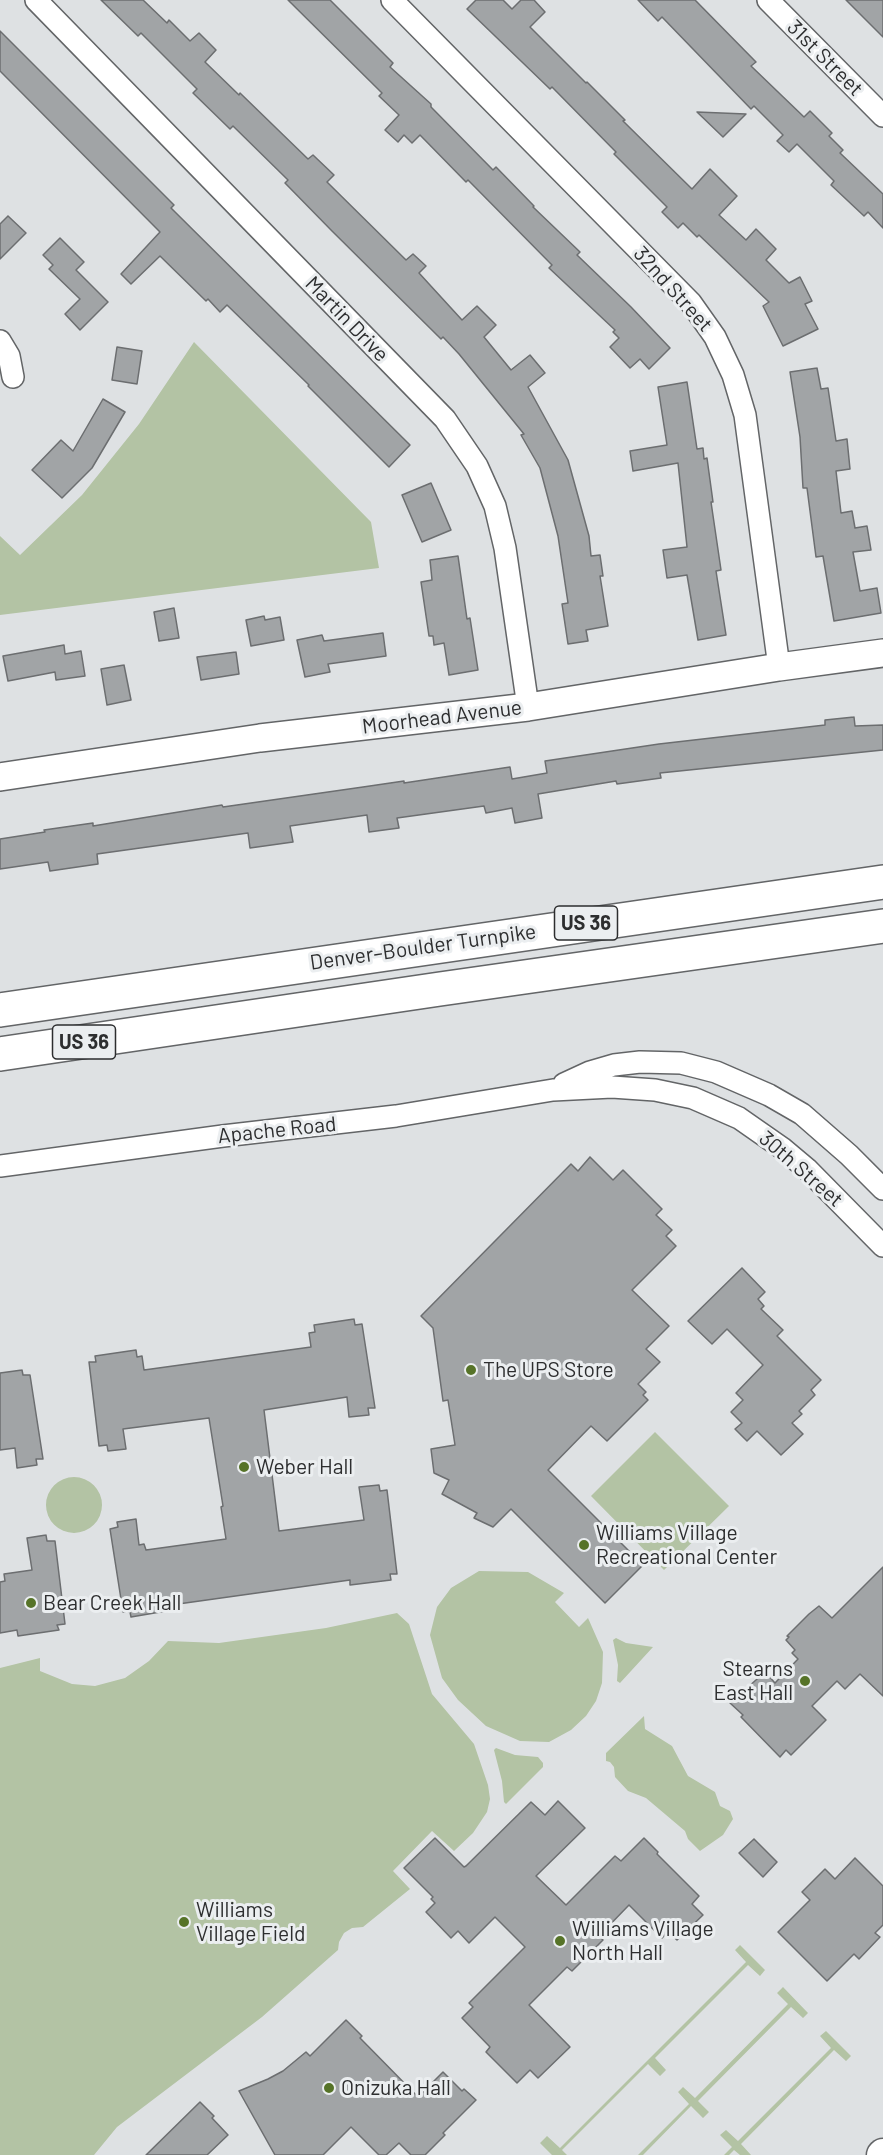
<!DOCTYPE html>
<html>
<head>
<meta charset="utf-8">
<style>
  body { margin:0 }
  canvas { display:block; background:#dee1e3 }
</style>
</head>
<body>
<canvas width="883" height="2155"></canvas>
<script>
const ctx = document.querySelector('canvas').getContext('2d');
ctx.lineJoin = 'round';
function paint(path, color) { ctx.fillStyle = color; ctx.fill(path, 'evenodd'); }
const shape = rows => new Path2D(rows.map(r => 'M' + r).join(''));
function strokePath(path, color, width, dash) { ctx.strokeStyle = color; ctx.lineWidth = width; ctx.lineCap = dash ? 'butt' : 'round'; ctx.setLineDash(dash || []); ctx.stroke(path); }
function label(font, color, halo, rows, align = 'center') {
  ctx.font = font + ' Barlow,sans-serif'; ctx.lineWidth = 6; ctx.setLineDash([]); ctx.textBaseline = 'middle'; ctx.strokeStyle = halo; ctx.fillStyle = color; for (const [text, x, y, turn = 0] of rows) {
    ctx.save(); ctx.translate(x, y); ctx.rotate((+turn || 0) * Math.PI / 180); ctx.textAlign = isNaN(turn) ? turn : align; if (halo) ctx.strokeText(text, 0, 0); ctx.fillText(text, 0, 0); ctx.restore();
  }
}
paint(shape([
  [194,342,371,522,379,568,0,615,0,536,20,555,82,495,139,424],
  [655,1432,729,1506,664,1570,591,1496],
  '46 1505a28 28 0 1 1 56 0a28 28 0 1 1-56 0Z',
  [479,1571,528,1572,564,1593,555,1602,579,1627,588,1618,603,1652,602,1683,596,1701,586,1716,571,1730,549,1742,520,1741,486,1726,458,1700,442,1678,430,1635,437,1607,451,1588],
  [397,1613,409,1624,432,1694,474,1744,488,1785,490,1799,487,1812,473,1833,454,1851,432,1831,393,1871,410,1889,363,1927,352,1928,344,1933,339,1942,338,1950,262,2017,117,2127,94,2155,0,2155,0,1668,40,1658,40,1671,72,1684,95,1686,125,1678,149,1661,168,1641,219,1643,326,1628],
  [616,1638,626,1643,653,1647,620,1683,617,1681,618,1665,613,1640],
  [644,1716,645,1729,672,1746,688,1776,715,1792,720,1806,730,1811,733,1819,723,1835,700,1851,688,1839,685,1831,646,1798,628,1791,615,1777,614,1767,610,1762,606,1761,606,1753],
  [496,1748,515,1755,538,1757,543,1763,543,1767,506,1804,504,1802,502,1781,494,1750],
  [740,1945,765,1970,760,1976,748,1965,655,2058,666,2070,660,2076,648,2064,562,2150,567,2155,552,2155,540,2143,547,2136,560,2148,746,1962,735,1950],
  [783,1987,808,2013,803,2018,791,2007,698,2101,709,2112,703,2118,691,2106,643,2155,638,2155,689,2104,678,2092,683,2087,695,2098,788,2004,777,1993],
  [826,2031,851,2056,846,2061,834,2050,741,2144,751,2155,740,2155,734,2150,729,2155,724,2155,732,2147,720,2135,726,2130,738,2141,831,2048,820,2036]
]), '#b3c3a4');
const building = shape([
  [101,0,143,0,167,23,169,20,190,41,199,33,216,50,205,62,239,95,240,93,308,159,313,155,334,175,327,182,406,260,413,254,426,266,419,273,462,320,477,306,496,325,484,337,511,370,530,355,545,373,528,387,568,460,589,536,591,556,600,555,603,576,600,576,608,626,586,630,588,641,568,644,562,604,568,603,558,536,540,468,521,435,524,434,459,354,443,337,441,339,332,231,285,183,288,180,233,126,230,129,193,93,197,89,141,33,138,36,101,0],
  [288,0,330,0,393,63,390,67,431,104,431,107,493,170,496,167,534,206,533,207,580,252,577,255,631,307,670,348,649,369,640,359,630,368,610,347,619,338,613,332,615,330,549,268,552,265,468,180,466,182,420,135,412,143,404,135,398,142,385,130,399,115,379,96,382,93,288,0],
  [476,0,503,0,512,9,521,0,534,0,545,12,530,27,586,83,587,82,625,120,623,121,692,189,710,169,737,196,719,215,746,240,756,229,776,249,766,260,789,283,800,277,812,301,805,304,818,329,783,346,763,306,769,302,699,235,697,237,683,223,678,228,662,212,667,207,614,154,616,152,552,87,550,89,467,9,476,0],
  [638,0,695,0,756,62,751,66,804,117,810,111,832,133,829,136,843,150,840,153,883,194,883,228,868,212,864,216,831,185,834,181,797,144,789,152,777,141,783,135,754,106,751,109,662,17,658,21,638,0],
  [846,0,883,0,883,37,846,0],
  [0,31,174,205,171,208,410,445,389,467,308,386,309,385,227,305,220,312,208,299,206,301,160,256,131,284,121,274,160,232,0,71,0,31],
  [697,112,746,114,723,137,697,112],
  [8,216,26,233,0,259,0,224,8,216],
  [60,238,84,262,76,270,108,302,80,330,65,314,80,299,49,269,53,265,43,255,60,238],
  [117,347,142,351,137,384,112,380,117,347],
  [817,368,821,389,828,388,836,441,847,439,850,469,836,471,841,513,852,511,855,528,867,526,871,550,853,552,860,591,877,588,881,613,834,621,823,556,816,557,807,488,803,488,800,437,790,372,817,368],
  [687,382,697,449,703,448,704,459,707,458,713,502,711,502,721,570,716,571,726,635,698,640,687,575,667,578,663,550,687,547,678,463,633,471,630,451,667,445,658,387,687,382],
  [103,399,125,412,92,468,62,498,32,470,61,440,73,451,103,399],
  [431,483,451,530,422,542,402,495,431,483],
  [458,556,467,619,470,618,478,670,449,675,444,643,434,645,433,636,429,636,421,582,432,580,430,560,458,556],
  [174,608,179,638,159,641,154,612,174,608],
  [264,616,265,620,280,617,284,640,251,646,246,620,264,616],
  [383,633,386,656,328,664,330,672,305,677,297,640,322,635,324,641,383,633],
  [64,645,65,654,81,651,85,676,56,680,55,672,8,681,3,656,64,645],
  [236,652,239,674,201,680,197,657,236,652],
  [124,665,131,700,107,705,101,669,124,665],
  [854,717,855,726,883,725,883,750,660,773,661,778,617,784,616,781,538,794,542,818,515,823,512,808,486,813,484,806,397,818,399,828,369,832,367,815,290,826,293,842,250,848,248,833,97,854,98,864,50,871,48,862,0,869,0,839,45,832,44,830,93,823,93,826,197,809,222,805,223,807,363,787,404,781,404,783,510,767,512,779,547,773,545,761,659,744,825,725,825,720,854,717],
  [590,1157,613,1180,623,1170,662,1209,656,1215,672,1230,666,1236,676,1246,632,1290,669,1326,646,1349,660,1362,638,1384,646,1392,643,1395,648,1400,607,1441,591,1426,548,1470,643,1565,605,1603,511,1509,493,1527,474,1518,477,1513,442,1494,449,1480,434,1473,431,1449,455,1445,448,1400,443,1401,433,1328,421,1316,571,1164,578,1171,590,1157],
  [742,1268,765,1292,758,1299,764,1306,761,1309,783,1330,777,1336,821,1380,811,1390,815,1395,799,1411,802,1414,792,1423,803,1434,781,1455,757,1431,747,1441,735,1429,742,1423,731,1412,743,1400,736,1393,763,1365,727,1329,712,1344,688,1321,742,1268],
  [354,1319,355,1325,362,1324,375,1408,368,1408,369,1415,349,1417,347,1397,264,1410,279,1531,364,1520,359,1487,379,1485,380,1491,387,1490,397,1574,390,1574,391,1580,350,1585,350,1580,171,1605,172,1610,131,1617,130,1612,123,1612,110,1529,118,1527,117,1522,136,1519,139,1545,144,1544,146,1550,226,1539,221,1507,223,1506,209,1418,123,1429,126,1449,108,1451,107,1445,99,1446,89,1362,96,1362,95,1356,136,1350,137,1357,142,1356,144,1370,311,1347,309,1333,315,1332,314,1325,354,1319],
  [22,1370,23,1375,30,1375,43,1459,36,1459,37,1465,17,1468,15,1448,0,1450,0,1373,22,1370],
  [46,1535,47,1541,55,1541,65,1624,57,1625,59,1630,18,1636,17,1630,0,1633,0,1582,5,1581,4,1574,32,1570,27,1538,46,1535],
  [883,1567,883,1696,860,1674,845,1689,837,1681,812,1706,826,1720,791,1755,786,1750,780,1757,741,1717,743,1715,730,1703,765,1672,775,1683,798,1659,792,1653,795,1650,786,1640,789,1637,787,1636,809,1614,819,1606,832,1618,883,1567],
  [558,1801,585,1828,536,1876,566,1905,615,1856,621,1861,644,1838,658,1852,657,1854,699,1896,692,1904,703,1915,677,1940,668,1932,662,1938,629,1905,599,1936,603,1940,572,1971,567,1967,529,2005,570,2047,538,2078,530,2070,517,2083,486,2052,490,2047,462,2018,473,2007,469,2003,525,1947,495,1917,469,1943,458,1931,451,1938,426,1912,435,1903,431,1899,433,1897,404,1868,435,1838,464,1867,466,1866,531,1802,545,1815,558,1801],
  [754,1839,777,1862,763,1877,739,1853,754,1839],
  [855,1858,883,1886,883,1925,875,1933,880,1937,859,1959,854,1954,827,1981,778,1932,810,1900,802,1892,825,1869,835,1879,855,1858],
  [346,2020,362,2036,360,2038,418,2097,443,2072,462,2091,464,2089,476,2100,443,2133,445,2135,425,2155,411,2155,399,2143,386,2155,379,2155,351,2127,323,2155,275,2155,239,2091,268,2079,283,2071,306,2052,310,2056,346,2020],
  [200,2102,214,2116,212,2118,228,2135,207,2155,146,2155,200,2102]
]);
paint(building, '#a1a4a6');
strokePath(building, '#6c6e70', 1.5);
const minor = shape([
  [36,0,445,419,477,466,495,506,505,548,528,707],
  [392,0,691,303,715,337,733,375,745,415,779,667],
  [768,0,883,116],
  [0,341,9,356,13,377],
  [564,1084,590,1072,614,1065,640,1062,681,1063,716,1072,769,1095,802,1114,849,1155,883,1189],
  [0,1166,223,1136,396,1116,553,1090,612,1087,655,1090,693,1098,739,1118,782,1148,807,1169,883,1246]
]);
const tertiary = shape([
  [0,777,260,738,528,707,779,667,883,653]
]);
const secondary = shape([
  [882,2155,883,2154]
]);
const motorway = shape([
  [0,1010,883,882],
  [0,1054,440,989,883,926]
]);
strokePath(minor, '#636567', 24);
strokePath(tertiary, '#636567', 30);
strokePath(secondary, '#636567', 33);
strokePath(motorway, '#636567', 36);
strokePath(minor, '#fff', 21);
strokePath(tertiary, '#fff', 27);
strokePath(secondary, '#fff', 30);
strokePath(motorway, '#fff', 33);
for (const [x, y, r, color] of [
  [471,1370,6,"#567328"],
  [244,1467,6,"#567328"],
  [584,1545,6,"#567328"],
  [31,1603,6,"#567328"],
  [805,1681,6,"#567328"],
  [184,1922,6,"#567328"],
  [560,1941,6,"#567328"],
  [329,2088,6,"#567328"]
]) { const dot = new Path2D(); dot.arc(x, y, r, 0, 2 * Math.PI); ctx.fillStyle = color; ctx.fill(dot); strokePath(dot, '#ebeef0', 2); }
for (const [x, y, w] of [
  [586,923,63],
  [84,1042,63]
]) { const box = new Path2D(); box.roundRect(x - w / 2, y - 17, w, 34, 4.5); ctx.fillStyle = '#ebeef0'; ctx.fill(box); strokePath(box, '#2d2e2f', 1.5); }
label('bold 20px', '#2d2e2f', null, [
  ["US 36",586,923],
  ["US 36",84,1042]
]);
label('21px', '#2d2e2f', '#ebeef0', [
  ["31st Street",825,58,45],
  ["32nd Street",673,289,48],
  ["Martin Drive",347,319,46],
  ["Moorhead Avenue",442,717,-7],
  ["Denver–Boulder Turnpike",423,947,-8],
  ["Apache Road",277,1130,-6],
  ["30th Street",801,1169,41]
]);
label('21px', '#2d2e2f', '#ebeef0', [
  ["The UPS Store",483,1370],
  ["Weber Hall",256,1467],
  ["Williams Village",596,1533],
  ["Recreational Center",596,1557],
  ["Bear Creek Hall",43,1603],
  ["Stearns",793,1669,"right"],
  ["East Hall",793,1693,"right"],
  ["Williams",196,1910],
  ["Village Field",196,1934],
  ["Williams Village",572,1929],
  ["North Hall",572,1953],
  ["Onizuka Hall",341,2088]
], 'left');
</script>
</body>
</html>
